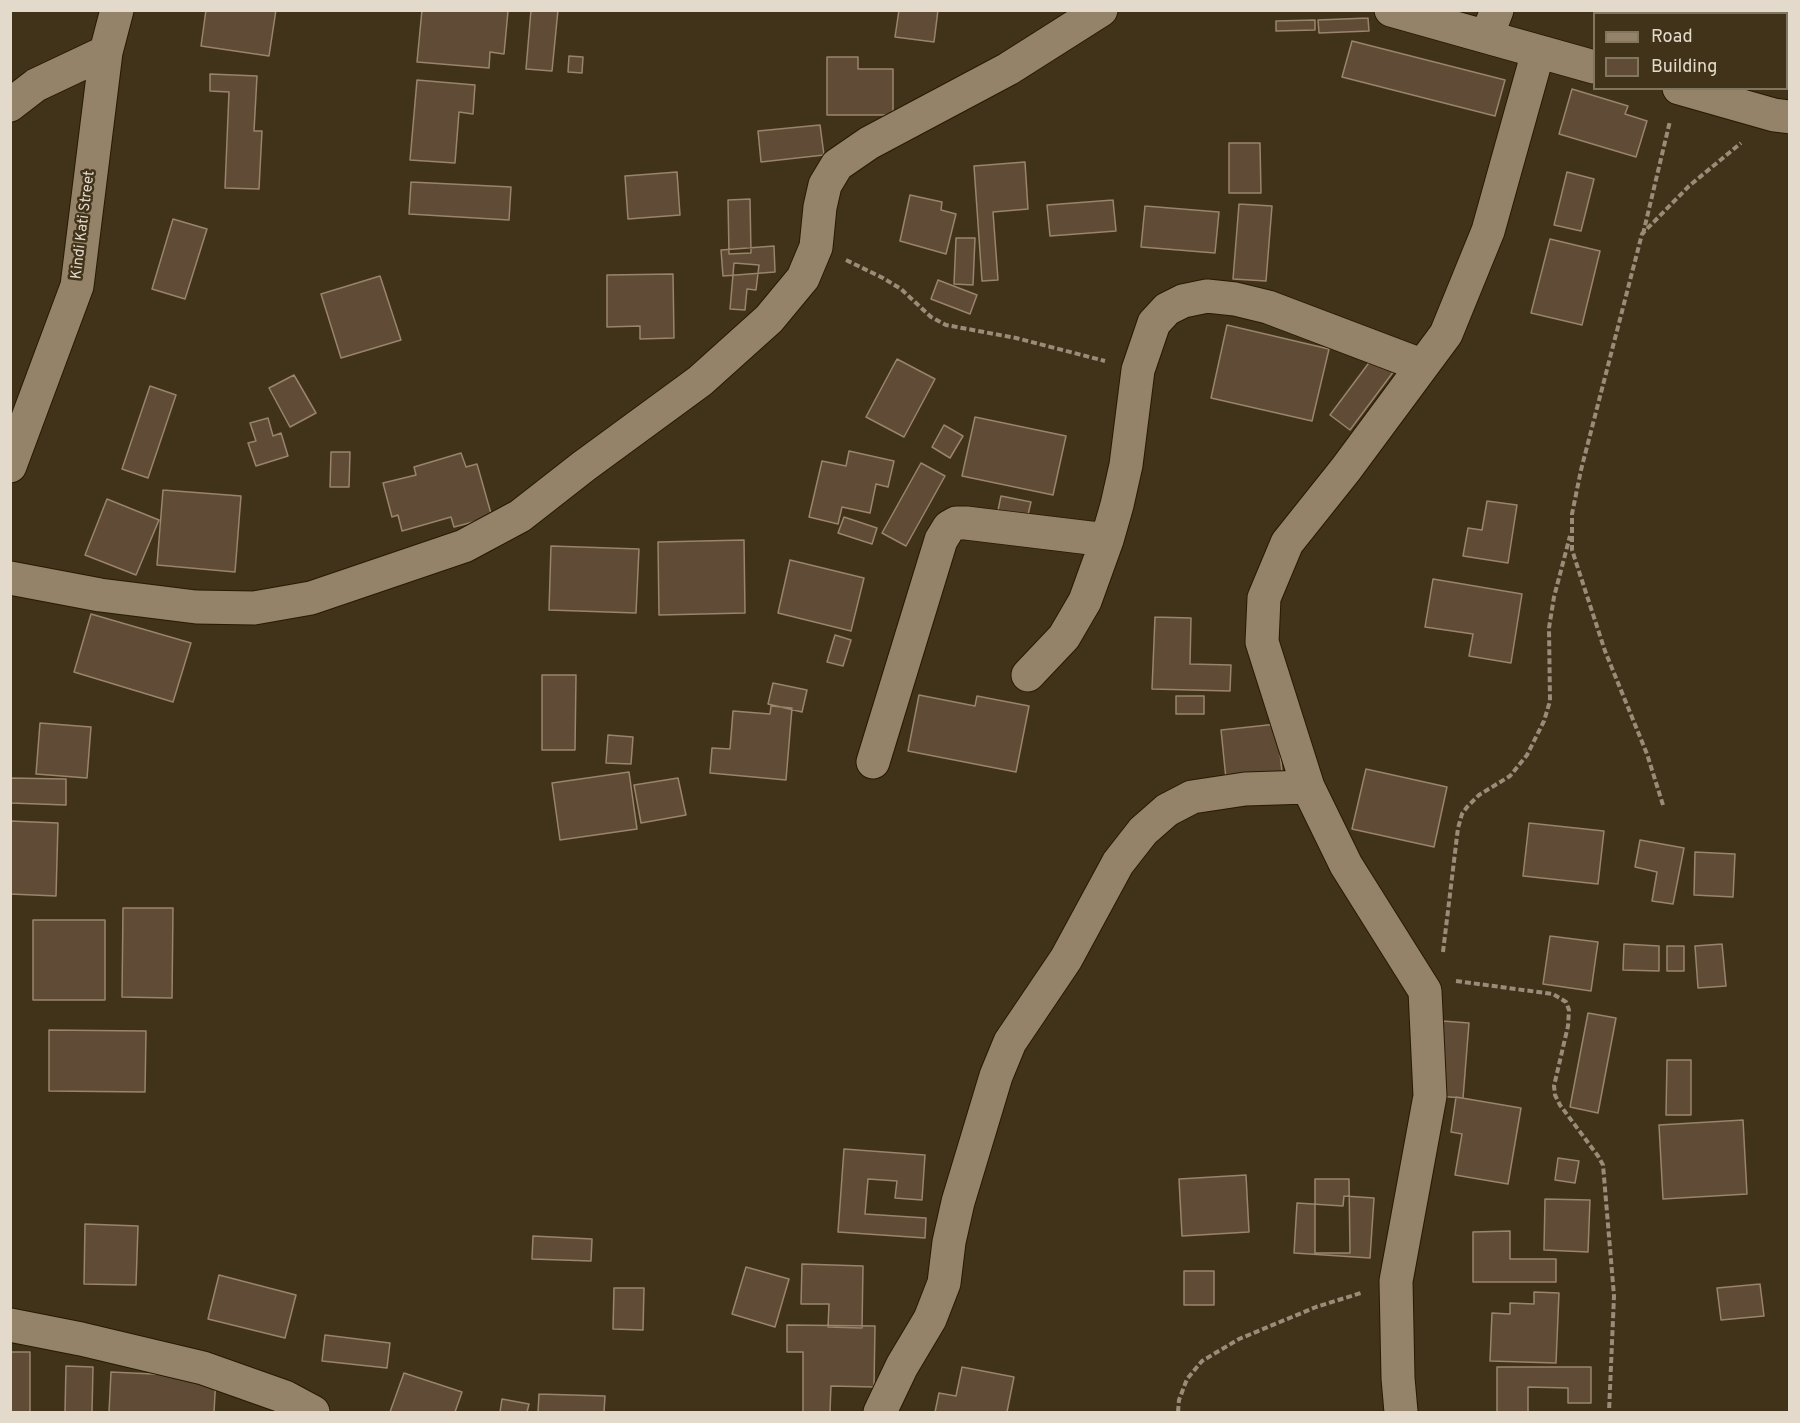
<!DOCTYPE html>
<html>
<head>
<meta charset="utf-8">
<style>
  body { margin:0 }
  #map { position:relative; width:1800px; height:1423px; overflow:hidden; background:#41331a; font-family:Overpass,sans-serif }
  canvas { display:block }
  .frame { position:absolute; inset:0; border:12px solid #e3dacb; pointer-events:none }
  .legend { position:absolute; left:1593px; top:12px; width:195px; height:78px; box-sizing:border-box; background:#41331a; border:2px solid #827661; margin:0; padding:8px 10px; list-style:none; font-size:18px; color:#e3dacb }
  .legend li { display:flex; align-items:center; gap:12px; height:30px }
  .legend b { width:30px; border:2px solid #827661 }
</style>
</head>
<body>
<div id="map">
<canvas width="1800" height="1423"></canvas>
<div class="frame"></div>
<ul class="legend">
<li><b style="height:8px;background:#948368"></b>Road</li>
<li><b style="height:16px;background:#604c36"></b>Building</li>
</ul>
</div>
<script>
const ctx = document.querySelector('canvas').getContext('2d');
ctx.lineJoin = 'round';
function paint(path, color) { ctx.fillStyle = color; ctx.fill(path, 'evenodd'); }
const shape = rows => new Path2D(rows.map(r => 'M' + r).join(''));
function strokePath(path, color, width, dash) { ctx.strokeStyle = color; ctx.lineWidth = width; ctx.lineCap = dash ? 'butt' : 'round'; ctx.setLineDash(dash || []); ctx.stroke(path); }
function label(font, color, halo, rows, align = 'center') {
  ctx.font = font + ' Overpass,sans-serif'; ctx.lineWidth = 5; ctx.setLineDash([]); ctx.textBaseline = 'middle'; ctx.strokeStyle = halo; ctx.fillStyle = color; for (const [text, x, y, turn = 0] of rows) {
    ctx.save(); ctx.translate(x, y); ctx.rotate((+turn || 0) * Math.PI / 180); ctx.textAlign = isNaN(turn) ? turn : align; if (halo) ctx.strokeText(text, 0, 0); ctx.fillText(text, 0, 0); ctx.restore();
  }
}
const building = shape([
  [206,10,276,10,269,56,201,46,206,10],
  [422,10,508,11,504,54,490,52,489,68,417,62,422,10],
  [531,10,558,10,552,71,526,69,531,10],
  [899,10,938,10,934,42,895,37,899,10],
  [1368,18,1369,31,1319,33,1318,20,1368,18],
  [1315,20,1315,30,1276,31,1276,21,1315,20],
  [1352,41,1505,80,1495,116,1342,77,1352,41],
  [569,56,583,57,582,73,568,72,569,56],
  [827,57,858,57,858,69,893,69,893,115,827,115,827,57],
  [210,74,257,76,254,131,262,131,259,189,225,188,229,92,210,91,210,74],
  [417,80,475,85,473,114,459,112,455,163,410,160,417,80],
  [1572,89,1628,106,1625,114,1647,121,1636,157,1559,134,1572,89],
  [820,125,824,155,761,162,758,131,820,125],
  [1229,143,1260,143,1261,193,1229,193,1229,143],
  [1025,162,1028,209,993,212,998,280,982,281,974,166,1025,162],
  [677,172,680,215,628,219,625,176,677,172],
  [1567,172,1594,179,1581,231,1554,225,1567,172],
  [411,182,511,187,509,220,409,214,411,182],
  [910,195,942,202,941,210,956,214,946,254,900,241,910,195],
  [750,199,751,253,729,254,728,200,750,199],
  [1113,200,1116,231,1050,236,1047,205,1113,200],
  [1239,204,1272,206,1266,281,1233,279,1239,204],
  [1145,206,1219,212,1215,253,1141,247,1145,206],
  [173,219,207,229,185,299,152,289,173,219],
  [956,238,975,238,973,285,954,284,956,238],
  [1550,239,1600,251,1582,325,1531,313,1550,239],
  [774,246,775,272,723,276,721,250,774,246],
  [734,263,759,265,756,290,747,289,745,310,730,309,734,263],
  [673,274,674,338,640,339,640,326,607,327,607,275,673,274],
  [380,276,401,340,341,358,321,294,380,276],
  [938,280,977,295,970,314,931,299,938,280],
  [1227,325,1329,349,1312,421,1211,398,1227,325],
  [1374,356,1394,371,1350,430,1330,415,1374,356],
  [897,359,935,379,904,437,866,417,897,359],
  [294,375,316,413,290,427,269,388,294,375],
  [150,386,176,395,148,478,122,469,150,386],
  [975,417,1066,436,1053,495,962,476,975,417],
  [268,418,273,436,281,433,288,456,256,466,248,443,256,441,250,423,268,418],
  [944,425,963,436,950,458,932,447,944,425],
  [849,451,894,461,888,487,876,484,870,513,842,507,838,524,809,517,822,461,846,466,849,451],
  [331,452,350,452,349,487,330,487,331,452],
  [461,453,466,467,477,464,492,517,454,527,451,517,402,531,398,515,392,517,383,483,416,475,414,467,461,453],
  [921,463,945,476,906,546,882,533,921,463],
  [163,490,241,496,235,572,157,565,163,490],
  [1001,496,1031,502,1026,523,997,515,1001,496],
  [107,499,159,520,136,575,85,555,107,499],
  [1487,501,1517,505,1508,563,1463,556,1468,528,1482,530,1487,501],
  [844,517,877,528,872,544,838,533,844,517],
  [744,540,745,613,659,615,658,542,744,540],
  [551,546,639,549,636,613,549,610,551,546],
  [790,560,864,578,851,631,778,613,790,560],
  [1433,579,1522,594,1511,663,1469,656,1473,634,1425,627,1433,579],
  [91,614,191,643,173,702,74,672,91,614],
  [1155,617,1191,618,1190,664,1231,665,1230,691,1152,689,1155,617],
  [835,635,851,640,843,666,827,662,835,635],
  [542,675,576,675,575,750,542,750,542,675],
  [773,683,807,690,802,712,768,704,773,683],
  [919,695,975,706,977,696,1029,706,1016,772,908,751,919,695],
  [1176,696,1204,696,1204,714,1176,714,1176,696],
  [771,706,792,708,786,780,710,773,712,748,730,749,733,711,770,714,771,706],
  [40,723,91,727,87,778,36,774,40,723],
  [1277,724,1282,772,1226,779,1221,730,1277,724],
  [608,735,633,737,631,764,606,763,608,735],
  [1366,769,1447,787,1434,847,1352,829,1366,769],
  [629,772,637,829,560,840,552,783,629,772],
  [10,778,66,779,66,805,10,803,10,778],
  [678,778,686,815,641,823,634,785,678,778],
  [10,821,58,823,56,896,10,894,10,821],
  [1529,823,1604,831,1598,884,1523,876,1529,823],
  [1640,840,1684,848,1673,904,1652,901,1657,872,1635,867,1640,840],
  [1695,852,1735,854,1733,897,1694,895,1695,852],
  [123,908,173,908,172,998,122,997,123,908],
  [33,920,105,920,105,1000,33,1000,33,920],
  [1550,936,1598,942,1591,991,1543,984,1550,936],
  [1624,944,1659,946,1659,971,1623,970,1624,944],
  [1722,944,1726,986,1698,988,1695,946,1722,944],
  [1667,946,1684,946,1684,971,1667,971,1667,946],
  [1588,1013,1616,1018,1598,1113,1570,1107,1588,1013],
  [1443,1021,1469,1023,1463,1098,1437,1096,1443,1021],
  [49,1030,146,1031,145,1092,49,1091,49,1030],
  [1667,1060,1691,1060,1691,1115,1666,1115,1667,1060],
  [1456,1097,1521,1108,1508,1184,1455,1175,1462,1134,1451,1132,1456,1097],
  [1743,1120,1747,1194,1663,1199,1659,1125,1743,1120],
  [844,1149,925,1155,922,1200,895,1198,897,1181,868,1179,865,1214,926,1218,925,1238,838,1232,844,1149],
  [1558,1158,1579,1161,1575,1183,1555,1180,1558,1158],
  [1246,1175,1249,1232,1182,1236,1179,1179,1246,1175],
  [1315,1179,1349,1179,1350,1253,1315,1253,1315,1179],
  [1344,1196,1374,1198,1370,1258,1294,1253,1297,1203,1343,1206,1344,1196],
  [1545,1199,1590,1200,1588,1252,1544,1250,1545,1199],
  [85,1224,138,1226,136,1285,84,1284,85,1224],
  [1510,1231,1510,1259,1556,1259,1556,1282,1473,1282,1473,1232,1510,1231],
  [533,1236,592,1239,591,1261,532,1259,533,1236],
  [802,1264,863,1266,862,1328,828,1327,829,1304,801,1304,802,1264],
  [746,1267,789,1279,775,1327,732,1314,746,1267],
  [1184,1271,1214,1271,1214,1305,1184,1305,1184,1271],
  [219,1275,296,1295,285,1338,208,1319,219,1275],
  [1760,1284,1764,1316,1721,1320,1717,1288,1760,1284],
  [614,1288,644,1288,643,1330,613,1329,614,1288],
  [1534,1292,1559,1293,1556,1363,1490,1361,1492,1313,1510,1314,1510,1303,1534,1304,1534,1292],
  [787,1325,875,1326,874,1387,831,1386,830,1412,803,1412,803,1352,787,1352,787,1325],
  [325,1335,390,1343,387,1368,322,1361,325,1335],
  [10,1352,30,1352,30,1412,10,1412,10,1352],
  [66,1366,93,1367,92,1412,65,1412,66,1366],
  [962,1367,1014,1377,1007,1412,935,1412,939,1393,956,1396,962,1367],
  [1497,1367,1591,1367,1591,1403,1568,1403,1568,1388,1528,1387,1528,1412,1497,1412,1497,1367],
  [111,1372,216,1377,214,1412,109,1412,111,1372],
  [404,1373,462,1392,455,1412,390,1412,404,1373],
  [539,1394,605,1396,604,1412,538,1412,539,1394],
  [502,1399,529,1404,527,1412,500,1412,502,1399]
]);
paint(building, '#604c36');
strokePath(building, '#9a846c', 1.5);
const minor = shape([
  [1391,10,1594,67],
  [1487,36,1497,10],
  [1679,88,1774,115,1790,117],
  [10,105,36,85,106,52],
  [10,466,77,286,106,52,117,10],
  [10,578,100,595,196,607,254,608,311,598,464,546,520,516,584,466,700,381,769,319,803,278,816,247,820,207,825,185,837,165,869,143,1008,69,1101,10],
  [1028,675,1064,637,1085,601,1107,540,1117,505,1126,465,1138,370,1154,323,1167,309,1183,301,1207,296,1235,299,1268,307,1421,365],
  [873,762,941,540,949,527,956,523,966,523,1107,540],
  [10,1325,81,1339,203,1368,285,1397,313,1412],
  [880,1412,902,1366,930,1319,944,1283,949,1242,958,1202,996,1076,1010,1042,1066,959,1118,863,1143,831,1167,810,1192,797,1245,789,1308,787],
  [1401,1412,1398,1378,1396,1281,1430,1096,1425,991,1346,865,1308,787,1262,642,1264,598,1287,543,1346,469,1446,334,1488,231,1538,52]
]);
strokePath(minor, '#281a03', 35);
strokePath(shape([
  [1643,234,1670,121],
  [846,260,883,278,901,289,931,317,946,325,1016,338,1105,361],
  [1663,805,1647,754,1605,651,1572,550,1572,514,1581,470,1642,234,1689,186,1741,143],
  [1443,952,1458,828,1462,814,1467,807,1479,795,1510,776,1527,755,1544,721,1550,701,1549,628,1554,597,1570,536],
  [1456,981,1553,994,1566,1002,1569,1010,1568,1026,1554,1086,1555,1095,1560,1105,1598,1156,1603,1165,1614,1296,1609,1412],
  [1178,1412,1179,1400,1187,1379,1202,1361,1239,1339,1316,1307,1361,1293]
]), '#998d7a', 4, [6, 3]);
strokePath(minor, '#948368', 33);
label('15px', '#e3dacb', '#41331a', [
  ["Kindi Kati Street",84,225,-83]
]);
</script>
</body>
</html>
